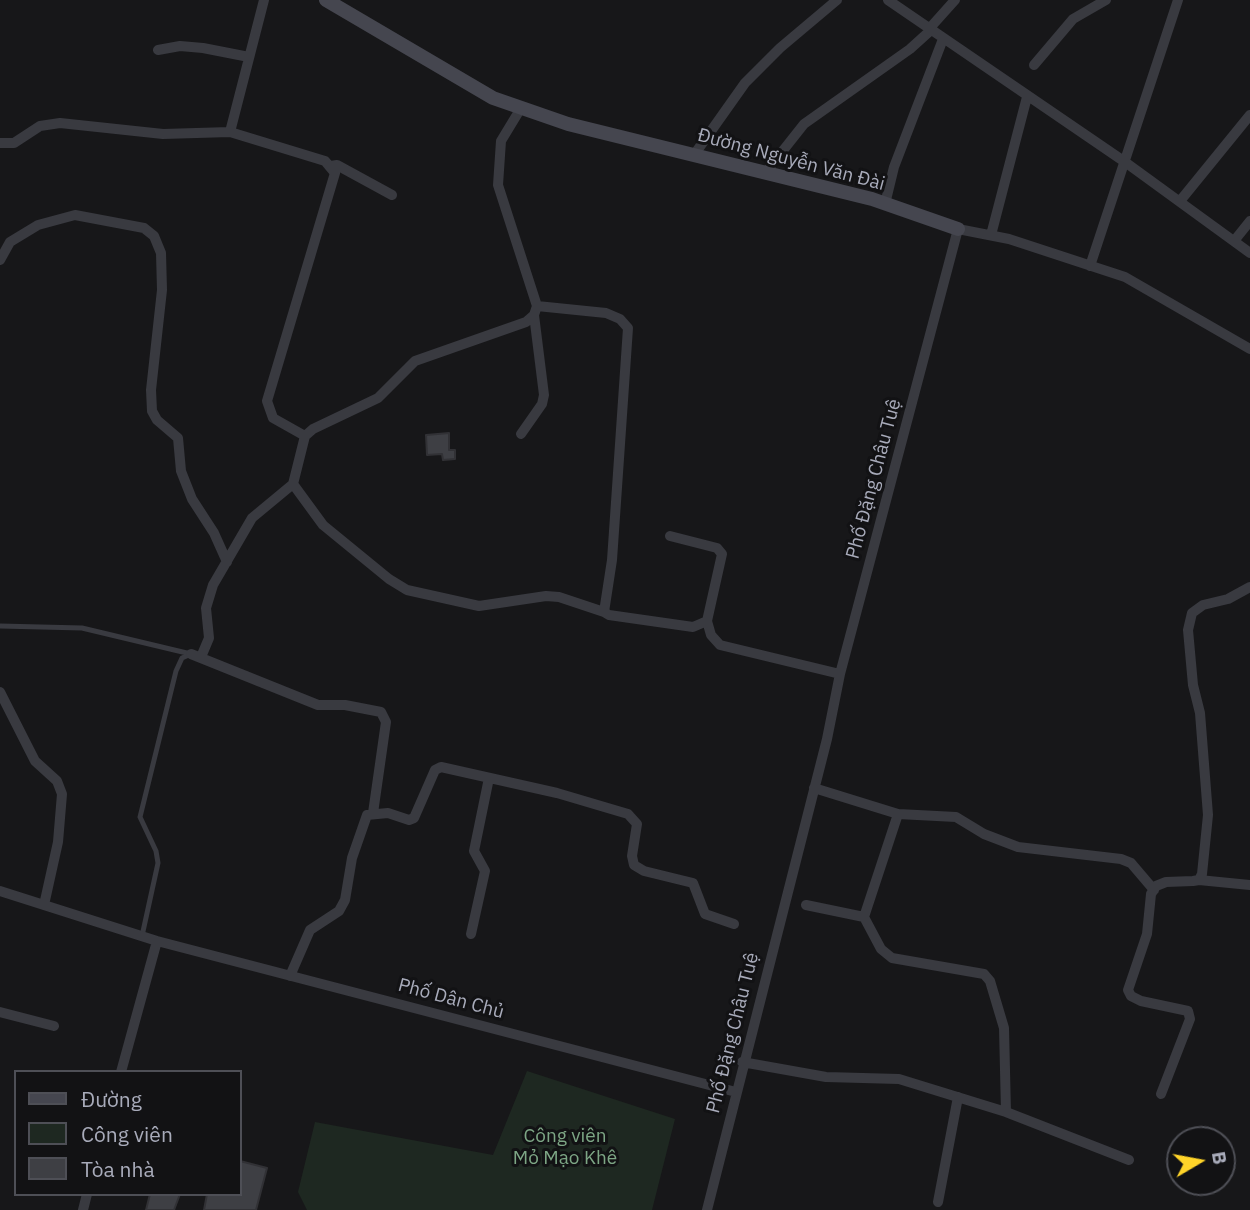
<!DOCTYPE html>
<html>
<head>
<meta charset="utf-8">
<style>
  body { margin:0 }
  #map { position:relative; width:1250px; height:1210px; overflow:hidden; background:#171719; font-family:"IBM Plex Sans",sans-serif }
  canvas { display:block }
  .legend { position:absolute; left:14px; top:1070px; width:228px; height:126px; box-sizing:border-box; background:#121214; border:2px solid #4e4f56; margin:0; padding:9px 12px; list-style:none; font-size:21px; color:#a8abba }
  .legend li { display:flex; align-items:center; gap:14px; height:35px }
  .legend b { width:35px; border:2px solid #4e4f56 }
  .north { position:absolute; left:1166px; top:1126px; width:70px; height:70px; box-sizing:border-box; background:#121214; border:2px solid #4e4f56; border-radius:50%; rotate:80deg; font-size:19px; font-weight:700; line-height:28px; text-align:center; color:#a8abba }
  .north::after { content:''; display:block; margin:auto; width:24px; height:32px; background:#ffd429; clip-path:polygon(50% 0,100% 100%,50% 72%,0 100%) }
</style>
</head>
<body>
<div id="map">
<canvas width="1250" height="1210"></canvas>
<ul class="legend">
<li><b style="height:9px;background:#45464f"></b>Đường</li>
<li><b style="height:19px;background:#1e2821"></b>Công viên</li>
<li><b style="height:19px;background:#3e3f44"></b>Tòa nhà</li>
</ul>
<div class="north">B</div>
</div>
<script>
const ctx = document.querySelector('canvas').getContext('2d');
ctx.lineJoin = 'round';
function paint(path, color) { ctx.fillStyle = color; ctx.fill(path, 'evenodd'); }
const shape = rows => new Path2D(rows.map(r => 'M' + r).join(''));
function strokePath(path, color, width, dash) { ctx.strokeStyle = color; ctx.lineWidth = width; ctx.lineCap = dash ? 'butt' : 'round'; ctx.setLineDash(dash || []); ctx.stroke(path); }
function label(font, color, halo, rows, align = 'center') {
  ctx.font = font + ' "IBM Plex Sans",sans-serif'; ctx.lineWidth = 6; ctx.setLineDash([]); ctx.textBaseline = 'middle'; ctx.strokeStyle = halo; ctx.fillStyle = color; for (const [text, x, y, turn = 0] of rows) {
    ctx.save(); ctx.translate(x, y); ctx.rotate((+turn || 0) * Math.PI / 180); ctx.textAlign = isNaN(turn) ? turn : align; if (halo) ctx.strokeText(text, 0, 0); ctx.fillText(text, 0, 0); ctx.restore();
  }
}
paint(shape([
  [527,1071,675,1119,652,1210,307,1210,298,1192,315,1122,493,1155]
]), '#1e2821');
const building = shape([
  [449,433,449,450,455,450,455,459,443,460,442,454,427,455,426,435,449,433],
  [240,1161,267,1168,256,1210,204,1210,207,1194,240,1194,240,1161],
  [150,1194,180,1194,174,1210,146,1210,150,1194]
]);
paint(building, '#3e3f44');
strokePath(building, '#313135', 2);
strokePath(shape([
  [0,626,82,628,191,654],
  [142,936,158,863,156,851,140,817,176,671,182,658,191,654]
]), '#393a40', 5);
strokePath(shape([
  [264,0,230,132,325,161,335,173,267,401,273,418,305,436],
  [888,0,1125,162,1250,253],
  [929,29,955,0],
  [158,50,180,46,203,48,249,57],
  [1034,65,1073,19,1106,0],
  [0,143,14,143,40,126,60,123,163,134,230,132],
  [694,155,745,83,780,48,837,0],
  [331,166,337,165,392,195],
  [766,172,804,124,910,49,931,30],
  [1180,201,1250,115],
  [885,204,894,167,943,39],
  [991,235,1027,97],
  [1234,241,1250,221],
  [0,260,10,242,38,225,75,215,144,228,154,236,161,253,162,290,151,390,152,411,157,420,178,438,181,471,192,499,214,533,227,562],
  [1090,266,1178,0],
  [537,306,606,313,620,319,628,328,612,560,604,612,609,615,693,627,707,621,722,554,717,548,670,536],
  [521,434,542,404,544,395,534,315],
  [293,484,323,525,389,579,407,590,479,606,546,596,559,597,604,612],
  [707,621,711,635,720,645,840,674],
  [191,654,318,705,345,705,381,712,386,722,373,813],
  [201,657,209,638,206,608,213,585,252,518,293,484,305,436,313,429,378,398,415,361,526,322,534,315,537,306,498,185,501,141,521,108],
  [0,692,35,761,57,781,62,794,58,842,44,905],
  [814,788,898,814],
  [1199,880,1250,885],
  [0,891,157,941,736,1092],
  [806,905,864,917],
  [471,934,485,871,474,851,489,778],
  [290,976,310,930,339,911,345,900,352,858,367,815,388,813,409,820,414,818,435,770,441,767,557,793,628,814,637,824,632,856,634,865,644,871,693,883,705,914,734,924],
  [0,1012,54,1026],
  [742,1062,826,1077,899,1079,1006,1112],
  [121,1072,157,941],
  [1161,1094,1190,1019,1188,1011,1141,1001,1131,996,1128,990,1147,934,1151,894,1156,886,1166,882,1193,881,1199,880,1202,874,1208,815,1200,713,1193,685,1188,630,1192,613,1203,605,1228,599,1250,587],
  [1129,1160,1006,1112,1004,1028,990,981,984,974,892,958,881,949,864,917,898,814,956,817,984,834,1018,847,1121,859,1131,863,1154,890],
  [938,1202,958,1097],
  [83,1210,87,1194],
  [707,1210,827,739,840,674,958,229,1009,239,1125,277,1250,349]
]), '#393a40', 10);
strokePath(shape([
  [326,0,493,98,568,124,872,199,958,229]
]), '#45464f', 14);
label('19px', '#a8abba', '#121214', [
  ["Đường Nguyễn Văn Đài",791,160,15],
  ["Phố Đặng Châu Tuệ",874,479,-75],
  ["Phố Dân Chủ",451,999,15],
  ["Phố Đặng Châu Tuệ",733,1033,-76]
]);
label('19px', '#7da685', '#121214', [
  ["Công viên",565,1137],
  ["Mỏ Mạo Khê",565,1159]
]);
</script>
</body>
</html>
